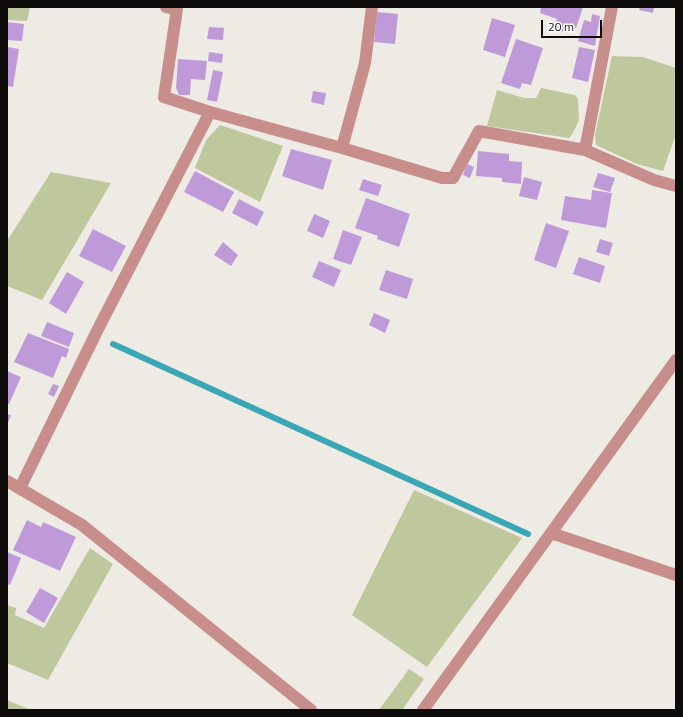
<!DOCTYPE html>
<html>
<head>
<meta charset="utf-8">
<style>
  body { margin:0 }
  #map { position:relative; width:683px; height:717px; overflow:hidden; background:#eeebe5; font-family:"Titillium Web",sans-serif }
  canvas { display:block }
  .frame { position:absolute; inset:0; border:8px solid #0d0c0a; pointer-events:none }
  .scale { position:absolute; left:541px; top:20px; width:61px; height:18px; box-sizing:border-box; border:2px solid #0d0c0a; border-top:0; padding-left:5px; font-size:12px; line-height:14px; white-space:nowrap; color:#0d0c0a; -webkit-text-stroke:3px #fff; paint-order:stroke }
</style>
</head>
<body>
<div id="map">
<canvas width="683" height="717"></canvas>
<div class="frame"></div>
<div class="scale">20 m</div>
</div>
<script>
const ctx = document.querySelector('canvas').getContext('2d');
ctx.lineJoin = 'round';
function paint(path, color) { ctx.fillStyle = color; ctx.fill(path, 'evenodd'); }
const shape = rows => new Path2D(rows.map(r => 'M' + r).join(''));
function strokePath(path, color, width, dash) { ctx.strokeStyle = color; ctx.lineWidth = width; ctx.lineCap = dash ? 'butt' : 'round'; ctx.setLineDash(dash || []); ctx.stroke(path); }
paint(shape([
  [7,7,30,7,27,21,7,20],
  [612,56,643,57,676,68,676,134,663,171,637,164,596,145,595,135],
  [541,88,575,95,578,99,579,120,573,133,569,138,487,126,497,90,524,98,536,98],
  [220,125,283,146,260,202,195,168,206,140],
  [51,172,111,183,42,300,7,286,7,241],
  [414,490,522,538,427,667,352,615],
  [90,548,113,564,48,680,7,663,7,605,16,608,15,615,44,628],
  [409,669,424,679,402,710,379,710],
  [7,700,31,710,7,710]
]), '#bfc79c');
strokePath(shape([
  [113,344,528,534]
]), '#3ba6b6', 6);
paint(shape([
  [541,7,583,7,576,28,571,27,568,33,554,29,557,19,540,13],
  [640,7,654,7,653,13,639,10],
  [377,12,398,14,395,44,374,42],
  [592,14,600,16,595,46,578,41,584,20,591,22],
  [492,18,515,25,505,57,483,50],
  [7,22,24,24,22,41,7,40],
  [209,27,224,28,223,40,207,39],
  [516,39,543,48,531,85,522,83,520,89,501,83],
  [7,47,19,49,13,87,7,86],
  [579,47,595,50,588,82,572,78],
  [209,52,223,54,222,63,208,61],
  [178,59,207,61,205,80,191,79,190,95,179,95,176,88],
  [213,70,223,72,217,102,207,100],
  [313,91,326,93,324,105,311,102],
  [291,149,332,160,323,190,282,176],
  [478,151,509,154,509,161,522,162,521,184,502,182,502,178,476,176],
  [467,164,474,167,470,178,463,175],
  [195,171,234,192,223,212,184,192],
  [598,173,615,178,610,192,593,187],
  [524,177,542,182,537,200,519,196],
  [363,179,382,185,378,196,359,190],
  [592,190,612,193,606,228,561,220,565,196,591,200],
  [366,198,410,214,399,247,377,239,378,236,355,228],
  [239,199,264,212,257,226,232,213],
  [314,214,330,221,323,238,307,231],
  [546,223,569,231,556,268,534,260],
  [93,229,126,246,112,272,79,256],
  [343,230,362,237,351,265,333,259],
  [600,239,613,243,609,256,596,252],
  [223,242,238,255,231,266,214,255],
  [579,257,605,266,600,283,573,274],
  [319,261,341,270,334,287,312,277],
  [386,270,413,279,407,299,379,290],
  [67,272,84,282,66,314,49,303],
  [374,313,390,320,385,333,369,325],
  [47,322,74,333,69,347,41,336],
  [28,333,69,349,66,358,62,356,53,378,14,362],
  [7,371,21,377,9,404,7,403],
  [53,384,59,386,54,397,48,394],
  [7,414,11,415,7,426],
  [27,520,41,527,43,522,76,537,60,571,13,550],
  [7,552,21,558,10,585,7,584],
  [40,588,58,598,44,623,26,612]
]), '#bf9ad9');
strokePath(shape([
  [166,7,177,9,164,97,210,112,342,148,442,178,453,178,479,131,585,150,654,180,676,186],
  [342,148,365,63,372,7],
  [585,150,612,7],
  [7,481,82,525,311,710],
  [20,488,99,327,210,112],
  [551,533,676,575],
  [423,710,676,360]
]), '#c88e8c', 12);
</script>
</body>
</html>
